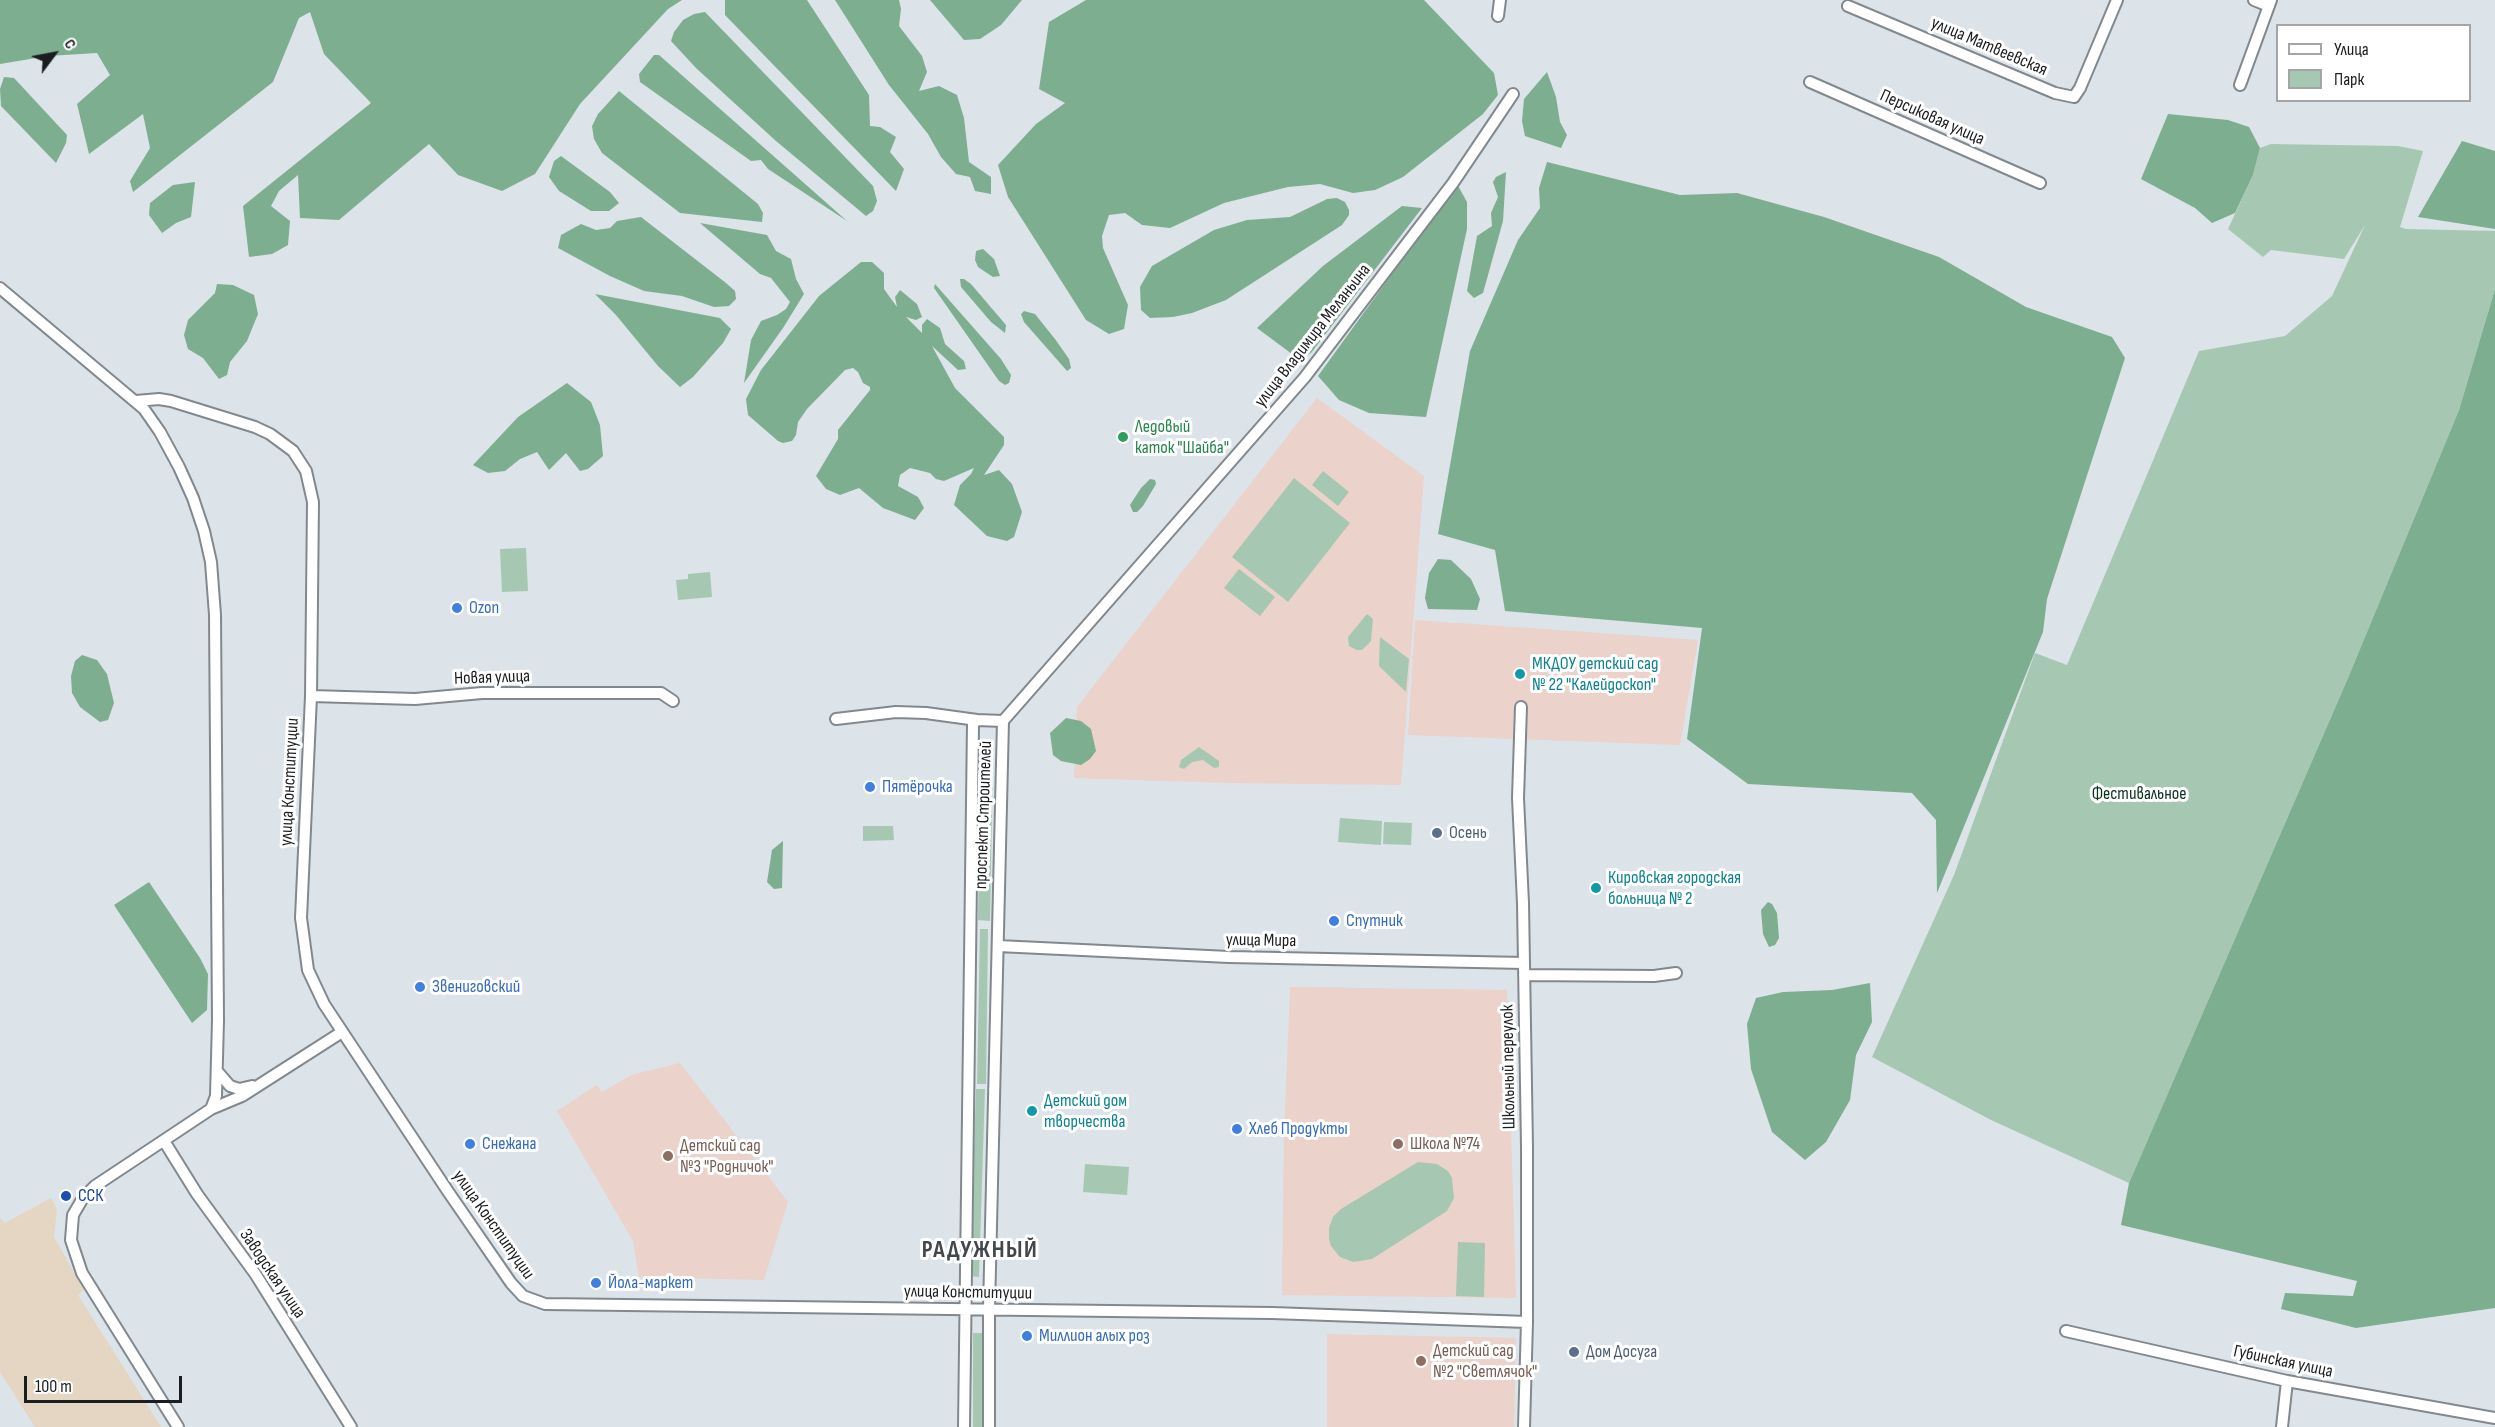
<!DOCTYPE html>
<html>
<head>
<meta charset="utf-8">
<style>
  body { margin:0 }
  #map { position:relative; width:2495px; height:1427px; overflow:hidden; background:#dce3e9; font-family:"Sofia Sans Condensed",sans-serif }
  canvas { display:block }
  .legend { position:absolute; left:2276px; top:24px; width:195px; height:78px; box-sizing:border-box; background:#fff; border:2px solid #a4a5a6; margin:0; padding:8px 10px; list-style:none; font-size:18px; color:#1b1e20 }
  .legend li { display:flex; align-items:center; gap:12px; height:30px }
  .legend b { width:30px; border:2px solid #a4a5a6 }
  .north { position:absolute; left:24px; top:24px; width:60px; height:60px; -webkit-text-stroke:4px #fff; paint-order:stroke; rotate:58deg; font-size:16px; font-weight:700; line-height:24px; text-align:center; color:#1b1e20 }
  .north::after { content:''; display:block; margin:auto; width:21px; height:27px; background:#1b1e20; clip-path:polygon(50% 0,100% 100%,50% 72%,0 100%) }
  .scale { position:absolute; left:24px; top:1376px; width:158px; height:27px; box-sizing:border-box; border:3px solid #1b1e20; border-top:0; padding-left:8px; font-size:18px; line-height:21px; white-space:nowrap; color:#1b1e20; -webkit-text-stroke:4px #fff; paint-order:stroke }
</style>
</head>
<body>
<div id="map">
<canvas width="2495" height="1427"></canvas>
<ul class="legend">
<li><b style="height:8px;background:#fff"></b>Улица</li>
<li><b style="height:16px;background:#a6c8b2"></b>Парк</li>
</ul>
<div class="north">С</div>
<div class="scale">100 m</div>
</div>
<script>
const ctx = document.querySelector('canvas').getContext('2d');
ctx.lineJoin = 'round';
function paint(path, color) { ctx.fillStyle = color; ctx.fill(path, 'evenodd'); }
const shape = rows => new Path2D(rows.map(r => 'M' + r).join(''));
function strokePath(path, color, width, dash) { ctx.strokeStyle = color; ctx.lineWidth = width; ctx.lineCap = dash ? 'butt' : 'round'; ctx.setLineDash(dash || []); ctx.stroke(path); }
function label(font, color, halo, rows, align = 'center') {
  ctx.font = font + ' "Sofia Sans Condensed",sans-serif'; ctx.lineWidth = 6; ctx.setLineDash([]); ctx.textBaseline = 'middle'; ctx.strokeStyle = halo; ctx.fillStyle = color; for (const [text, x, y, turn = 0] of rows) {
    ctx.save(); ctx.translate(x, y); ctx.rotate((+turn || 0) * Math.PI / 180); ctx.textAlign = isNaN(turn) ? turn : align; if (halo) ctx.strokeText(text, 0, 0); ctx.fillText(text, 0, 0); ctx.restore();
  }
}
paint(shape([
  [51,1198,57,1209,54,1237,84,1290,78,1295,161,1427,35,1427,0,1372,0,1218,5,1223]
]), '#e5d5c3');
paint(shape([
  [1317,398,1424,476,1401,785,1231,783,1074,778,1077,707],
  [1415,620,1698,640,1680,745,1408,735],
  [1290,987,1507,990,1516,1298,1282,1295,1284,1135],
  [680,1063,788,1202,764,1280,639,1277,633,1241,557,1111,597,1085,602,1092,631,1075],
  [1327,1334,1516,1338,1514,1427,1327,1427]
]), '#ebd2ca');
paint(shape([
  [2271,144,2398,146,2423,151,2400,227,2406,229,2495,231,2495,289,2459,410,2348,678,2129,1183,1991,1120,1872,1057,1954,875,2035,653,2067,665,2199,351,2285,336,2332,296,2365,225,2344,259,2271,250,2263,257,2228,229,2253,175,2260,148],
  [1323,471,1349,492,1338,506,1312,485],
  [1294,478,1350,523,1288,602,1232,557],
  [526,548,528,591,502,592,500,549],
  [1239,569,1275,597,1260,616,1224,588],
  [710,572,712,597,678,600,676,580,688,579,688,574],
  [1367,614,1373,619,1371,641,1362,650,1357,650,1349,646,1348,637],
  [1380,637,1409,659,1406,692,1379,666],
  [1199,747,1219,761,1219,767,1214,768,1203,760,1192,762,1184,769,1179,767,1181,760],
  [981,753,993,754,990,921,978,920],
  [1340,818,1382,821,1381,845,1338,842],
  [1384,822,1412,823,1411,845,1383,844],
  [863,826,893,826,894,840,863,841],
  [980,929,988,929,986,1084,977,1084],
  [976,1089,985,1089,979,1277,970,1276],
  [1418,1162,1437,1164,1448,1171,1452,1178,1454,1198,1447,1211,1372,1259,1353,1262,1340,1257,1331,1246,1329,1239,1329,1227,1333,1217,1341,1209],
  [1085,1164,1129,1167,1127,1195,1083,1192],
  [1458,1242,1485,1243,1484,1297,1456,1296],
  [973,1333,983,1333,983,1427,973,1427]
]), '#a6c8b2');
paint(shape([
  [0,0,682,0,668,9,580,104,535,174,502,191,458,175,429,144,339,220,300,218,298,175,279,191,271,206,290,221,288,245,272,254,249,257,243,206,371,103,324,54,310,12,299,18,273,82,133,192,130,181,150,148,143,114,89,154,77,104,110,75,97,53,48,56,0,64],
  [725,0,807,0,869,95,870,126,880,127,896,137,890,152,904,169,896,191,725,15],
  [835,0,899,0,901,9,899,26,922,56,927,72,919,91,939,86,957,95,964,118,969,162,991,177,991,194,975,191,970,177,956,174,941,157,928,134,889,85],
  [930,0,1022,0,1001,25,980,39,964,40],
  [1086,0,1424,0,1494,73,1498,95,1483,114,1403,177,1375,190,1353,193,1320,184,1288,187,1224,203,1170,228,1142,225,1125,213,1109,215,1102,236,1103,248,1128,305,1124,329,1109,334,1086,320,1008,197,998,165,1036,124,1065,103,1039,89,1049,22],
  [705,12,873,186,877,201,873,211,866,216,776,141,696,68,671,41,674,32,683,20,694,14],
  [654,55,659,55,847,221,768,169,761,160,751,161,640,82,639,74],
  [1547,72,1556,97,1560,122,1567,135,1561,148,1525,136,1522,121,1524,99],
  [4,77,14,78,67,135,66,143,56,163,1,106,0,89],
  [619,91,758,204,763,213,762,222,680,213,602,153,594,139,592,126,598,114],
  [2168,114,2228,120,2249,127,2260,148,2253,175,2235,213,2212,223,2195,208,2141,179],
  [2462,141,2495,151,2495,229,2418,217],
  [561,156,610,192,619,203,609,211,591,211,559,191,549,177,554,161],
  [1547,162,1680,195,1737,193,1824,217,1939,257,2026,307,2112,337,2125,358,2047,599,2043,632,1937,893,1936,820,1912,793,1748,784,1687,739,1702,628,1505,611,1495,550,1438,534,1470,351,1518,240,1540,208,1539,188],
  [1506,172,1503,221,1483,293,1474,298,1467,291,1477,236,1492,226,1491,213,1498,197,1493,182,1496,177],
  [195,182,191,217,176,223,162,233,149,215,150,203,173,185],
  [1457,184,1467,202,1467,229,1426,417,1369,413,1339,400,1318,376],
  [1337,198,1345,202,1349,210,1349,215,1342,225,1226,300,1192,313,1173,317,1150,318,1141,310,1140,287,1152,266,1214,230,1247,220,1290,217,1327,199],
  [1402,206,1422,208,1311,353,1300,360,1257,328,1323,266],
  [641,217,726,283,735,291,736,299,729,306,714,307,682,296,644,291,610,276,558,248,561,235,581,224,596,230,610,228,617,221],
  [700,223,767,235,776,251,791,259,796,279,804,294,783,328,744,383,751,340,761,321,777,315,786,309,790,302,771,278,760,274],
  [983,249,994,259,1000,276,993,277,978,267,975,260,976,251],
  [861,262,872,262,884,273,884,289,897,307,895,297,900,290,917,304,922,317,916,320,906,317,922,333,922,325,927,319,940,328,945,344,964,361,966,369,958,370,932,346,955,388,1004,437,1004,445,984,475,999,470,1012,484,1022,512,1014,537,1007,541,987,536,954,505,960,485,971,474,974,468,944,481,936,479,930,473,910,468,900,475,898,486,918,497,924,508,915,520,883,508,859,488,840,495,826,489,816,476,838,439,838,430,870,390,870,387,863,383,858,372,853,368,845,370,807,409,798,422,796,435,792,441,783,443,778,441,748,415,746,399,761,370,819,296],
  [960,279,964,279,971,284,1006,325,1005,333,991,322,961,287],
  [217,284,233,285,254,295,258,314,247,341,230,362,227,375,219,379,203,358,188,349,184,335,188,320,215,293],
  [935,284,1001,359,1011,375,1009,383,1005,385,999,381,934,288],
  [2495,289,2495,1308,2356,1328,2281,1309,2285,1293,2353,1296,2357,1281,2121,1225,2129,1183,2348,678,2459,410],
  [595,294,720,318,731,329,723,343,693,377,680,387,658,366,616,315],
  [1024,311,1035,314,1055,339,1069,359,1071,368,1067,371,1024,322,1021,314],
  [567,383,591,402,600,425,603,456,588,469,580,471,566,453,549,470,537,452,520,459,505,471,488,473,473,465,518,417],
  [1150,479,1155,480,1156,484,1143,506,1137,512,1133,512,1130,505,1141,488],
  [1438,559,1451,560,1471,579,1480,599,1477,610,1428,609,1425,598,1429,573],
  [82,655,97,660,107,674,114,703,108,720,100,722,80,707,72,693,71,676,75,661],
  [1066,718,1081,721,1091,729,1096,751,1090,759,1081,765,1061,761,1053,755,1050,733],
  [783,841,782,888,774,889,767,882,772,850],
  [149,882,200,958,208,974,207,1010,192,1023,114,905],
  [1768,902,1772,904,1777,913,1779,938,1775,945,1769,947,1763,934,1761,910],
  [1870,983,1872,1022,1856,1055,1850,1100,1826,1142,1805,1160,1772,1132,1751,1069,1747,1024,1756,998,1783,992,1832,990]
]), '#7eae90');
const minor = shape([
  [2254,0,2269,6],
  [1848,6,2055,93,2074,97,2080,88,2117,0],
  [1498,16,1500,0],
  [1810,82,2040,183],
  [2240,85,2271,0],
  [0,288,144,409,160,432,179,467,193,498,204,531,211,562,215,615,218,1020,216,1096,211,1109],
  [136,401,159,399,171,401,255,427,270,434,293,451,306,471,313,502,311,696,301,918,308,970,324,1004,447,1190,511,1283,523,1296,545,1304,1272,1313,1527,1322],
  [311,696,415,699,482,693,661,693,673,701],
  [1521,707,1518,798,1523,903,1527,1147,1527,1322,1524,1427],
  [836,719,896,712,926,713,977,720],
  [1003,721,1305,377,1453,183,1513,94],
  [998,946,1229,957,1524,963],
  [1524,975,1654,976,1676,973],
  [217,1071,230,1086,239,1089,252,1086],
  [164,1141,197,1194,256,1275,351,1427],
  [2066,1331,2287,1381,2495,1418],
  [178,1427,82,1273,71,1240,73,1215,83,1198,95,1186,211,1109,242,1096,342,1032],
  [964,1427,973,724,977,720,1003,721],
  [989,1427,989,1309,1003,721],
  [2282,1427,2287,1381]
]);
strokePath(minor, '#82898e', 14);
strokePath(minor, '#fff', 10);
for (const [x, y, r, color] of [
  [1123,437,6,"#2e9e5b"],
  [457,608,6,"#3f7fe0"],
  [1520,674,6,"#0f9aa8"],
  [870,787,6,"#3f7fe0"],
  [1437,833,6,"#5c6f8a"],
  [1596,888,6,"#0f9aa8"],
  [1334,921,6,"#3f7fe0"],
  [420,987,6,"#3f7fe0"],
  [1032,1111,6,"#0f9aa8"],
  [1237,1129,6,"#3f7fe0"],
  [470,1144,6,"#3f7fe0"],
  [1398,1144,6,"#8d6e63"],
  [668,1156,6,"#8d6e63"],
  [66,1196,6,"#1a4fb4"],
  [596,1283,6,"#3f7fe0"],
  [1027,1336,6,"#3f7fe0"],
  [1574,1352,6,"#5c6f8a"],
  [1421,1361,6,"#8d6e63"]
]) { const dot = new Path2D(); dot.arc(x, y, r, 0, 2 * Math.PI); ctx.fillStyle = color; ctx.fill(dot); strokePath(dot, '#fff', 2); }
label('18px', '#1b1e20', '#fff', [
  ["улица Матвеевская",1989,47,23],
  ["Персиковая улица",1932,118,24],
  ["улица Владимира Меланьина",1313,336,-52],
  ["Новая улица",492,678,-2],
  ["улица Конституции",290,782,-87],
  ["проспект Строителей",984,815,-88],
  ["улица Мира",1261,941,1],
  ["Школьный переулок",1509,1067,-91],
  ["улица Конституции",493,1225,55],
  ["Заводская улица",272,1274,56],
  ["улица Конституции",968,1293,1],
  ["Губинская улица",2283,1362,12]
]);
label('18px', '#27864d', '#fff', [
  ["Ледовый",1135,427],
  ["каток \"Шайба\"",1135,448]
], 'left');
label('18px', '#366cbe', '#fff', [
  ["Ozon",469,608],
  ["Пятёрочка",882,787],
  ["Спутник",1346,921],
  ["Звениговский",432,987],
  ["Хлеб Продукты",1249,1129],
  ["Снежана",482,1144],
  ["Йола-маркет",608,1283],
  ["Миллион алых роз",1039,1336]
], 'left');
label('18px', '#0d838f', '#fff', [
  ["МКДОУ детский сад",1532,664],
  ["№ 22 \"Калейдоскоп\"",1532,685],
  ["Кировская городская",1608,878],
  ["больница № 2",1608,899],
  ["Детский дом",1044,1101],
  ["творчества",1044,1122]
], 'left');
label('18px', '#0a331e', '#fff', [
  ["Фестивальное",2139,794]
]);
label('18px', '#4e5e75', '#fff', [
  ["Осень",1449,833],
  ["Дом Досуга",1586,1352]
], 'left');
label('18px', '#785e54', '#fff', [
  ["Школа №74",1410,1144],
  ["Детский сад",680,1146],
  ["№3 \"Родничок\"",680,1167],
  ["Детский сад",1433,1351],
  ["№2 \"Светлячок\"",1433,1372]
], 'left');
label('18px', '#164399', '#fff', [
  ["ССК",78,1196]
], 'left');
ctx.letterSpacing = '1.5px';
label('bold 24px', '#41474b', '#fff', [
  ["РАДУЖНЫЙ",980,1251]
]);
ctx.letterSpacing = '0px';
</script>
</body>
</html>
